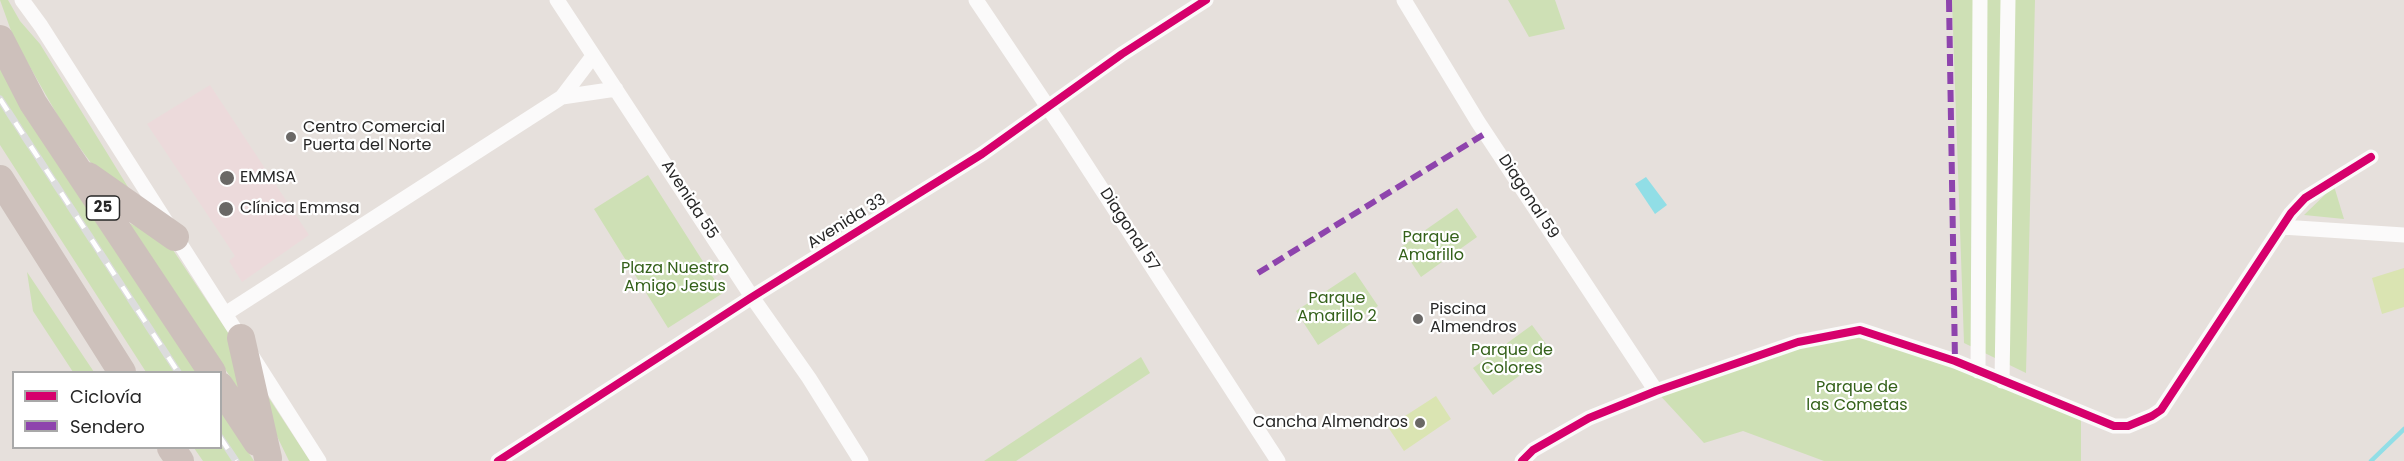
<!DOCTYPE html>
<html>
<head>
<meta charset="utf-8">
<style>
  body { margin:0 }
  #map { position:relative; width:2404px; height:461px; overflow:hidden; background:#e6e0dc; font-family:Poppins,sans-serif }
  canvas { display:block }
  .legend { position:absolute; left:12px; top:371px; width:210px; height:78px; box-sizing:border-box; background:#fff; border:2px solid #a9a9a9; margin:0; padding:8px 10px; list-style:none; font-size:18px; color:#272727 }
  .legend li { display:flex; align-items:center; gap:12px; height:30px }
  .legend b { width:30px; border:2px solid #a9a9a9 }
</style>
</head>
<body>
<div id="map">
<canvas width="2404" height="461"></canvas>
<ul class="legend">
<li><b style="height:8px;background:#d6006c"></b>Ciclovía</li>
<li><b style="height:8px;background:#8e44ad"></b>Sendero</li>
</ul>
</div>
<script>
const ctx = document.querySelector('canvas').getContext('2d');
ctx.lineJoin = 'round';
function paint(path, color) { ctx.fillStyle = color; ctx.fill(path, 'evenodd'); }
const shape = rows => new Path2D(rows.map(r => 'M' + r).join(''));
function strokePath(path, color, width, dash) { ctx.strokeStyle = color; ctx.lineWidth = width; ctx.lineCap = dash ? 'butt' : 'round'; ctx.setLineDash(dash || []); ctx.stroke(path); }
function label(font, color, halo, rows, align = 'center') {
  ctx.font = font + ' Poppins,sans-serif'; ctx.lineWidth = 4.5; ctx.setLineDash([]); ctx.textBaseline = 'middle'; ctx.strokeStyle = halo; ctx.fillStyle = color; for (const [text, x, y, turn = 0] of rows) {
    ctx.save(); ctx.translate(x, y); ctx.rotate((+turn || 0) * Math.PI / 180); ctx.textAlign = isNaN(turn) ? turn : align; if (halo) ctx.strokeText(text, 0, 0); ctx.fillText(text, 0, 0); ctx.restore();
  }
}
paint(shape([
  [210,85,309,235,242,282,229,261,235,256,147,124]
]), '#ecdadb');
paint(shape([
  [0,0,8,0,20,21,40,44,139,205,105,182,63,125,14,39],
  [1508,0,1555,0,1565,29,1529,37],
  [1952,0,2035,0,2026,373,1964,343],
  [0,62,196,372,146,372,0,145],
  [648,175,723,293,668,328,594,209],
  [2334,186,2344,219,2304,215],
  [1457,208,1477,237,1421,277,1401,247],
  [127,222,167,241,237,346,247,402],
  [27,272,94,372,73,372,33,311],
  [1355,272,1378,306,1318,345,1296,311],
  [1532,325,1552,352,1493,395,1473,368],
  [1860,331,2081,417,2081,461,1824,461,1743,431,1704,443,1656,391],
  [1141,357,1150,373,1016,461,984,461],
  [263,389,310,461,289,461,273,428],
  [221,410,254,461,203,461,194,448,220,448]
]), '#cee0b5');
paint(shape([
  [2404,268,2404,307,2382,314,2372,278],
  [1436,396,1451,419,1404,451,1388,427]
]), '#dae4b2');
paint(shape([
  [1646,177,1667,205,1655,214,1635,184]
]), '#91dee6');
strokePath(shape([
  [2371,461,2404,429]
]), '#91dee6', 4.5);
strokePath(shape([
  [22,0,41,26,319,461],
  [557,0,752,297,809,378,861,461],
  [976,0,1064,131,1278,461],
  [1404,0,1478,122,1656,391],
  [562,97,616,89],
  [2282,227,2404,235],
  [225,314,562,97,593,56],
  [1978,371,1980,0],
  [2002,381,2008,0],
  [498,461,752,297,982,154,1122,54,1206,0],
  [1522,461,1533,450,1589,418,1656,391,1798,342,1860,330,1955,361,2114,426,2128,426,2152,416,2161,410,2291,213,2305,198,2371,157]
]), '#fbfafa', 15);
strokePath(shape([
  [0,39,33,103,212,372],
  [88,176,175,237],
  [0,179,122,372],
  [241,338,268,458],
  [220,386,257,442],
  [171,448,180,461]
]), '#cdc0bb', 28);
const rail = shape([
  [0,99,178,372],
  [220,437,236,461]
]);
strokePath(rail, '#dcdcdd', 7);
strokePath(rail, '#fff', 4.5, [14]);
strokePath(shape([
  [1949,0,1955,361],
  [1258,273,1486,133]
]), '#8e44ad', 6, [12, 6]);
strokePath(shape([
  [498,461,752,297,982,154,1122,54,1206,0],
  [1522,461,1533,450,1589,418,1656,391,1798,342,1860,330,1955,361,2114,426,2128,426,2152,416,2161,410,2291,213,2305,198,2371,157]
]), '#d6006c', 8);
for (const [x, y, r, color] of [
  [291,137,6,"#6a6866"],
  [227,178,8,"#6a6866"],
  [226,209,8,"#6a6866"],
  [1418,319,6,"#6a6866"],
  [1420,423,6,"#6a6866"]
]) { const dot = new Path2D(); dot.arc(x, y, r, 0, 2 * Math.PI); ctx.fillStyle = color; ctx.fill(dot); strokePath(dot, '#fff', 2); }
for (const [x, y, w] of [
  [103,208,33]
]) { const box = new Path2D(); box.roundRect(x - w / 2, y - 12, w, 24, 4.5); ctx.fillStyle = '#fff'; ctx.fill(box); strokePath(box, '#272727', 1.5); }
label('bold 15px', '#272727', null, [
  ["25",103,208]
]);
label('16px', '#272727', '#fff', [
  ["Centro Comercial",303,128],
  ["Puerta del Norte",303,146],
  ["EMMSA",240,178],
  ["Clínica Emmsa",240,209],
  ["Piscina",1430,310],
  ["Almendros",1430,328],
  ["Cancha Almendros",1408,423,"right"]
], 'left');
label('16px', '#272727', '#fff', [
  ["Diagonal 59",1528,197,57],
  ["Avenida 55",689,200,57],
  ["Avenida 33",847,222,-32],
  ["Diagonal 57",1129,230,57]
]);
label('16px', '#34611a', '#fff', [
  ["Parque",1431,238],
  ["Amarillo",1431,256],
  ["Plaza Nuestro",675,269],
  ["Amigo Jesus",675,287],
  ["Parque",1337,299],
  ["Amarillo 2",1337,317],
  ["Parque de",1512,351],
  ["Colores",1512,369],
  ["Parque de",1857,388],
  ["las Cometas",1857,406]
]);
</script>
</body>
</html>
